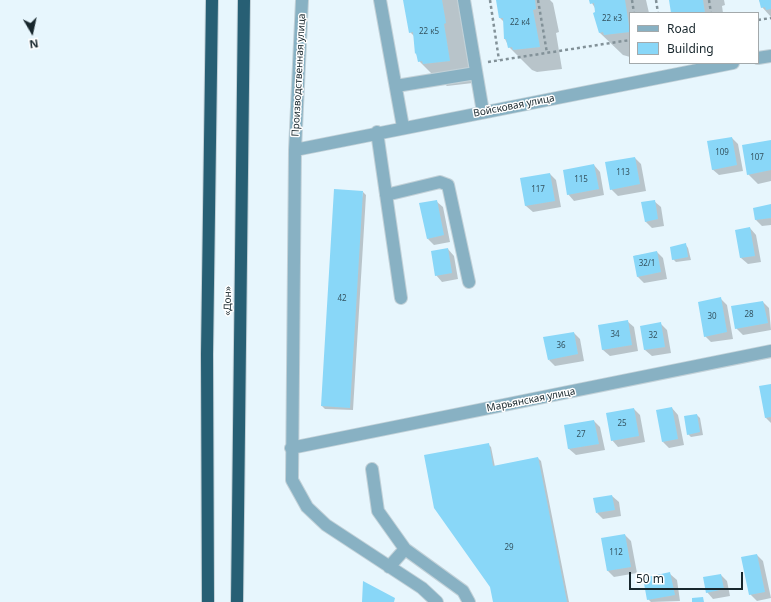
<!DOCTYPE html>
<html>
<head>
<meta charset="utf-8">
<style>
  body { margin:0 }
  #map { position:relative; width:771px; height:602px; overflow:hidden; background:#e7f6fd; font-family:"Noto Sans",sans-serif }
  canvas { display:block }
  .legend { position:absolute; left:629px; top:12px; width:130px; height:52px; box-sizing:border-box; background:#fff; border:1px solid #a3a9ab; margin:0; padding:5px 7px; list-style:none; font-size:12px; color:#18272d }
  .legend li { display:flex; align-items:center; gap:8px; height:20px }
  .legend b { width:20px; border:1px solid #a3a9ab }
  .north { position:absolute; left:12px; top:12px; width:40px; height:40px; -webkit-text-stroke:3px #fff; paint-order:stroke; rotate:171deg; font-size:11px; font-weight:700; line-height:16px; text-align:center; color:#18272d }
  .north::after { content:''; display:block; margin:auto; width:14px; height:18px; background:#18272d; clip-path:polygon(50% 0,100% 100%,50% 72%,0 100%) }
  .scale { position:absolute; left:629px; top:572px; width:114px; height:18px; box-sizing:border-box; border:2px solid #18272d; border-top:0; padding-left:5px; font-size:12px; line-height:14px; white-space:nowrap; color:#18272d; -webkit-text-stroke:3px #fff; paint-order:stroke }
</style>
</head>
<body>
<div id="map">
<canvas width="771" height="602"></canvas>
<ul class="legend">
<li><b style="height:5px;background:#88b1c3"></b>Road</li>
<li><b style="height:11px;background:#89d7f8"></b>Building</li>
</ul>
<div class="north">N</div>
<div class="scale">50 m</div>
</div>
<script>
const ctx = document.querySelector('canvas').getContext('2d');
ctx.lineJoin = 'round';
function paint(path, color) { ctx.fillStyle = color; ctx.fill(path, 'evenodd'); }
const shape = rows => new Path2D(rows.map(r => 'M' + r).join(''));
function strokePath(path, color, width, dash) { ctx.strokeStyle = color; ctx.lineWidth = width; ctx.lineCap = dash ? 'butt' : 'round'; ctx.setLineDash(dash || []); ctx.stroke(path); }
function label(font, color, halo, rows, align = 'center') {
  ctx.font = font + ' "Noto Sans",sans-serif'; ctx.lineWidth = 3; ctx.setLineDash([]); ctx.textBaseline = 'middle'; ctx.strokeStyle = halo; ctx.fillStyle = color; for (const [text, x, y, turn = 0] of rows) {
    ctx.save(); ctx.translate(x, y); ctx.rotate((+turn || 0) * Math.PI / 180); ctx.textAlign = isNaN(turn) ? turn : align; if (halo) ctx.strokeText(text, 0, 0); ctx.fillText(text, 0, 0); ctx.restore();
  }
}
paint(shape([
  [404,0,458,0,460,14,464,18,473,83,447,86,444,84,442,84,419,61,416,53,414,36,410,32],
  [497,0,550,0,553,3,559,32,556,33,562,69,537,72,532,70,509,47,505,39,504,22,500,18],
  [590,0,646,0,649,13,630,13,630,57,623,55,600,33,595,8],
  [671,0,724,0,725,5,722,6,723,13,673,13],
  [759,0,771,0,771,17,762,7],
  [732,138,738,144,743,171,719,175,712,169],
  [771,141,771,181,758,184,748,174],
  [635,158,641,164,646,191,618,196,611,189],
  [594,165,600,172,604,195,574,201,568,194],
  [550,174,556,180,561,207,533,212,526,206,521,179],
  [363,192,366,195,353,410,325,409,322,406],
  [436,201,443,207,450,242,434,245,428,239],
  [654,201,661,207,664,226,652,228,645,221],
  [771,205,771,225,762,226,756,220,754,209],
  [750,228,756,235,761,262,748,264,741,258],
  [686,245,688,248,691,260,676,262,673,259],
  [448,249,454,256,458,279,442,282,436,275],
  [657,252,663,258,667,279,644,283,638,277,634,256],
  [720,298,727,305,733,339,711,342,705,336],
  [763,302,769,308,771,330,743,335,736,328],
  [627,321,634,327,638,351,610,356,603,350,599,326],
  [660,323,667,330,671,353,652,356,645,350,641,327],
  [574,333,580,339,584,361,555,366,549,360],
  [771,385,771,423,766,418],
  [672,408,678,415,684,445,669,448,663,442],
  [634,409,640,415,645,442,618,447,612,440],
  [697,415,700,418,703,435,691,437,688,434],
  [594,421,600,427,605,450,576,455,569,449,565,426],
  [488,444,491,447,495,467,538,458,541,461,569,602,494,602],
  [612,496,619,502,621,516,603,519,597,513],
  [625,535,631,541,637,573,614,577,608,571,602,539],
  [757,555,763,561,771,598,757,601,750,594],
  [670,574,677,580,680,601,651,602,648,599],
  [721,575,727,581,730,596,713,599,707,592]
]), '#0003');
paint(shape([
  [403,0,442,0,446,23,444,24,450,61,423,64,422,61,418,62,416,53,415,54,413,32,409,33],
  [496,0,535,0,536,9,533,10,540,47,513,50,512,47,508,48,506,39,504,39,503,18,499,18],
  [589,0,625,0,630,32,604,35,603,32,599,33,593,13,595,12,594,3,590,4],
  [669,0,703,0,705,13,671,13],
  [759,0,771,0,771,9,766,10,765,7,761,8],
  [732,137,737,165,712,170,707,141],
  [771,140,771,170,747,175,742,145],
  [635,157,640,184,610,190,605,162],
  [594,164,599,189,567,195,563,170],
  [550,173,555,201,525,206,520,178],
  [334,189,363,191,350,408,321,406],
  [437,200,444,235,427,239,419,203],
  [655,200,658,219,645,222,641,202],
  [771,204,771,218,755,220,753,208],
  [750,227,755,256,740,258,735,230],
  [686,243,688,257,672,260,670,247],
  [448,248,452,273,435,276,431,251],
  [657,251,661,272,637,277,633,256],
  [721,297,727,332,704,337,698,302],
  [763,301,768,323,735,329,731,306],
  [628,320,632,345,602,350,598,325],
  [661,322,665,347,644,350,640,326],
  [574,332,578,354,548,360,543,337],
  [771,384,771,417,765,418,759,386],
  [672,407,678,439,662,442,656,410],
  [634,408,639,436,611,441,606,413],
  [697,414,700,432,687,435,684,416],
  [594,420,599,444,568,449,564,425],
  [489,443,493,466,538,457,567,602,493,602,490,587,434,508,424,455],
  [612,495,615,510,596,513,593,498],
  [625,534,631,567,607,571,601,538],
  [757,554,765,592,749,595,741,557],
  [670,572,675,595,647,600,643,578],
  [721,574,724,589,706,593,703,577],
  [363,581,395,598,394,602,362,602],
  [703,597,704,602,692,602,692,598]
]), '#89d7f8');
const minor = shape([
  [302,0,295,150,292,480,307,507,326,525,422,588,437,602],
  [380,0,403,127],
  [464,0,483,112],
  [758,58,771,56],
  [396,86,476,73],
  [377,132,401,298],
  [295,150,733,63],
  [386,195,440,182,448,185,469,282],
  [291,448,771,351],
  [372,469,378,511,405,549,389,567],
  [405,549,463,591,469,602]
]);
const highway = shape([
  [208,602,207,354,212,0],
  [237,602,244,0]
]);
strokePath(minor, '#c2d1d8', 14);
strokePath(highway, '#c2d1d8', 14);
strokePath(shape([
  [490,0,499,60],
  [538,0,547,53],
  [632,0,634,13],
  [656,0,658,13],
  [709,0,711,13],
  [758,20,771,18],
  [488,62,630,40]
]), '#829198', 2.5, [3, 3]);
strokePath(minor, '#88b1c3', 12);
strokePath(highway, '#275f74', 12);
label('8px', '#345360', null, [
  ["22 к3",612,19],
  ["22 к4",520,23],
  ["22 к5",429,32],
  ["109",722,153],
  ["107",757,158],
  ["113",623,173],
  ["115",581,180],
  ["117",538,190],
  ["32/1",647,264],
  ["42",342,299],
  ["28",749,315],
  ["30",712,317],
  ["34",615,335],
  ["32",653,336],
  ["36",561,346],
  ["25",622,424],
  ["27",581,435],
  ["29",509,548],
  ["112",616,553]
]);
label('10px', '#18272d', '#fff', [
  ["Производственная улица",299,75,-87],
  ["Войсковая улица",514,106,-11],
  ["«Дон»",228,301,-89],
  ["Марьянская улица",531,400,-11]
]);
</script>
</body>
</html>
